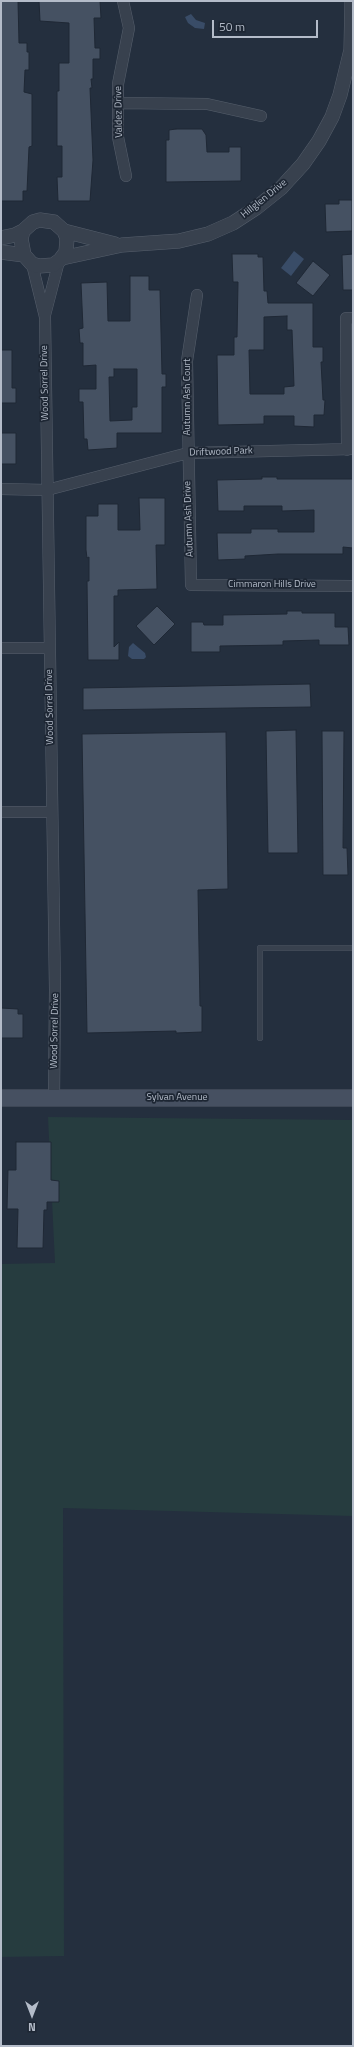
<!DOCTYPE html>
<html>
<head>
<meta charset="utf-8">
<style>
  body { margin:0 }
  #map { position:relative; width:354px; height:2047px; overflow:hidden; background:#242f3e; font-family:"Titillium Web",sans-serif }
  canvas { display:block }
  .frame { position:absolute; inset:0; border:2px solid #b4bcc9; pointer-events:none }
  .north { position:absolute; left:12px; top:1995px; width:40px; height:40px; -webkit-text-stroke:3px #1d2633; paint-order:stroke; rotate:180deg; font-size:11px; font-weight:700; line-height:16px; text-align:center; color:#b4bcc9 }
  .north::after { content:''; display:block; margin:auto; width:14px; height:18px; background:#b4bcc9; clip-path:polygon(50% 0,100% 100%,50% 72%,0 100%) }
  .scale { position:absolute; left:212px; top:20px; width:106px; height:18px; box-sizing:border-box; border:2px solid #b4bcc9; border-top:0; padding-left:5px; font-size:12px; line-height:14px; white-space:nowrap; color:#b4bcc9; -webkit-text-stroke:3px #1d2633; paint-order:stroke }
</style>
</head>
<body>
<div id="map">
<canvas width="354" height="2047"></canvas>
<div class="frame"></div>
<div class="north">N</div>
<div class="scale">50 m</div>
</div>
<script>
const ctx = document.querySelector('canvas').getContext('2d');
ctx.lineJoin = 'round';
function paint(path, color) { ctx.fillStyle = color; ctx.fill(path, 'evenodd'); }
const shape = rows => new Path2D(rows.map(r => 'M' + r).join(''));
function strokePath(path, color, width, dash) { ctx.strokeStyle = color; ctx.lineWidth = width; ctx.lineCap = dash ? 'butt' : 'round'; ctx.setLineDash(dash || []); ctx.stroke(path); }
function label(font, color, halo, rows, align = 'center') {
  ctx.font = font + ' "Titillium Web",sans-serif'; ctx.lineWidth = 3.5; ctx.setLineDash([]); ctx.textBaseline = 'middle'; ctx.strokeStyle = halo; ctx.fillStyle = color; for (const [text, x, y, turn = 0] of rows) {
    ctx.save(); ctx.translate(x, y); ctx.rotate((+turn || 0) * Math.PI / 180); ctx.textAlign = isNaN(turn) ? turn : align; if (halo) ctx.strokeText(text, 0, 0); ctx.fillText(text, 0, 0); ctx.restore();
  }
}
paint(shape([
  [48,1117,353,1120,353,1516,63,1508,64,1956,1,1957,1,1264,55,1263]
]), '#263c3f');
paint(shape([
  [191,14,196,20,205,23,204,29,195,28,188,23,185,17],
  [294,251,304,259,291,276,281,268],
  [133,643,145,653,146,657,144,659,132,659,128,656,129,647]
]), '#394c67');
const building = shape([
  [1,1,18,1,19,43,27,43,27,52,29,52,29,70,25,70,24,92,32,94,32,146,29,147,27,191,23,191,23,201,1,201,1,1],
  [39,1,100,1,101,18,94,18,95,48,100,48,100,59,93,59,93,79,91,79,92,88,90,88,93,160,90,201,58,201,57,177,62,177,62,146,57,146,57,91,59,91,59,63,69,63,69,23,40,21,39,1],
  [176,129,202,129,206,135,207,152,229,152,229,147,241,147,241,181,166,182,166,140,169,140,169,130,176,129],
  [339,200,352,200,352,231,326,232,325,204,339,204,339,200],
  [232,254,258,254,258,257,263,257,264,291,267,291,268,303,313,303,313,347,323,347,323,362,321,362,323,400,325,400,324,415,314,415,314,427,294,426,294,416,264,416,264,424,218,425,217,355,234,355,234,337,237,337,238,282,233,282,232,254],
  [287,316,287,330,292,330,294,386,284,387,284,394,250,394,249,350,264,350,264,317,287,316],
  [353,254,353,290,343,290,342,255,353,254],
  [313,261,330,275,313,296,296,283,313,261],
  [130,276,149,276,149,290,160,290,162,374,166,374,166,387,162,387,162,433,117,433,117,448,88,450,87,439,84,439,83,402,79,402,79,389,96,389,96,365,83,366,83,343,80,343,79,329,83,328,81,283,107,282,108,321,130,321,130,276],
  [114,369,137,369,137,407,132,407,132,420,110,421,109,377,114,377,114,369],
  [1,350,12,350,12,388,16,388,16,403,1,403,1,350],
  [1,433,16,433,16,464,1,464,1,433],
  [262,477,277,477,277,479,353,479,353,548,343,547,343,554,278,554,245,556,245,559,218,560,217,533,251,533,251,529,278,529,278,532,314,532,314,510,282,511,282,506,244,506,244,511,218,511,217,480,262,479,262,477],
  [139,498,165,498,165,545,156,545,157,589,118,590,118,596,114,596,114,647,119,642,119,660,88,660,87,581,89,581,89,557,87,558,86,550,86,516,98,516,98,504,118,504,118,530,140,530,139,498],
  [157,606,175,624,154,645,136,626,157,606],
  [287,611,302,611,302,613,335,613,335,627,348,627,349,645,319,645,319,640,283,641,283,645,220,646,220,652,191,652,191,622,203,622,204,625,223,625,223,615,287,614,287,611],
  [310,684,311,707,83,710,83,688,310,684],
  [296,730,298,853,268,853,266,731,296,730],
  [322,731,344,731,343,848,347,848,348,875,323,875,322,731],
  [226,732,228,889,198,890,200,1006,202,1006,202,1032,176,1033,176,1031,87,1033,82,734,226,732],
  [1,1008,18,1009,18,1014,23,1014,23,1038,1,1038,1,1008],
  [16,1142,51,1142,51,1180,59,1181,59,1202,47,1202,47,1210,44,1210,43,1248,17,1248,18,1209,7,1209,8,1170,16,1170,16,1142]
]);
paint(building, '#455162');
strokePath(building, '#1f2835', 1);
const service = shape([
  [260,1038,260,948,353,948]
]);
const minor = shape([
  [123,1,129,28,118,84,118,137,126,176],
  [118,103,207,104,261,116],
  [32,264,45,317,55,990,54,1098],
  [197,295,187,361,191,585,353,586],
  [45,315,59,261],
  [347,450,346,318,353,318],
  [1,489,47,490,188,453,353,449],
  [1,648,49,648],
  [1,812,52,812]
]);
const tertiary = shape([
  [64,231,115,244],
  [1,238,15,235,23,231],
  [1,252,24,255,32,264,39,266,53,265,60,260,66,252,67,238,64,231,54,222,40,220,33,222,23,231,21,239,24,255],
  [62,258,122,245,179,241,208,234,233,223,256,208,281,188,303,164,319,141,332,117,340,95,351,50,352,1]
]);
const secondary = shape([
  [1,1098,353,1098]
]);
strokePath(service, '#565f6c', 6);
strokePath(minor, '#565f6c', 12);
strokePath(tertiary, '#565f6c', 15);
strokePath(secondary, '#565f6c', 17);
strokePath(service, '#38414e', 5.5);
strokePath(minor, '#38414e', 11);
strokePath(tertiary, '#38414e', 14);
strokePath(secondary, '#465061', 16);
label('10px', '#b4bcc9', '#1d2633', [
  ["Valdez Drive",119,112,-91],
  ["Hillglen Drive",264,199,-39],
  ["Wood Sorrel Drive",45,383,-91],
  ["Autumn Ash Court",188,397,-90],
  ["Driftwood Park",221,452,-2],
  ["Autumn Ash Drive",189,519,-92],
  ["Cimmaron Hills Drive",272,585],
  ["Wood Sorrel Drive",50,707,-91],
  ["Wood Sorrel Drive",55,1031,-89],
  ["Sylvan Avenue",177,1098]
]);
</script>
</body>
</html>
